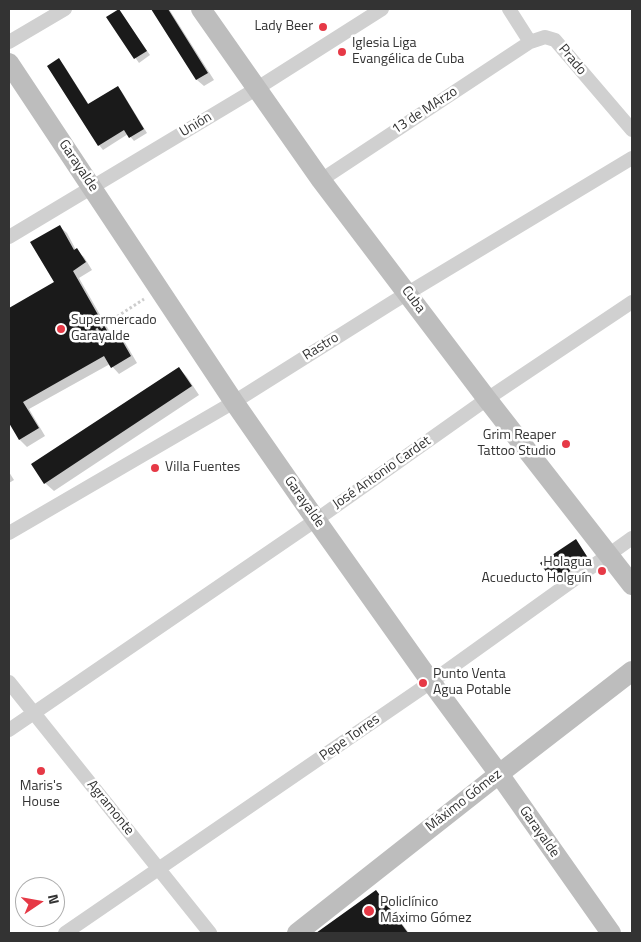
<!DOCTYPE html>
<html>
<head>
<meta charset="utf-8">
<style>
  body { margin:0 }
  #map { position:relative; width:641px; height:942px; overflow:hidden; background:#fff; font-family:"Titillium Web",sans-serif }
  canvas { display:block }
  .frame { position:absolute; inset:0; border:10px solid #333; pointer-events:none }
  .north { position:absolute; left:15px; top:877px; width:50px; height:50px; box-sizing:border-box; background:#fff; border:1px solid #adadad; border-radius:50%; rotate:78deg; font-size:14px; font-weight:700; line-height:20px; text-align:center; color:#333 }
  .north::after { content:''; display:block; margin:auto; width:18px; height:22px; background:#e63946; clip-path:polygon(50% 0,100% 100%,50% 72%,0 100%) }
</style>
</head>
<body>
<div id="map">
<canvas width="641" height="942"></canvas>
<div class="frame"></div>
<div class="north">N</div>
</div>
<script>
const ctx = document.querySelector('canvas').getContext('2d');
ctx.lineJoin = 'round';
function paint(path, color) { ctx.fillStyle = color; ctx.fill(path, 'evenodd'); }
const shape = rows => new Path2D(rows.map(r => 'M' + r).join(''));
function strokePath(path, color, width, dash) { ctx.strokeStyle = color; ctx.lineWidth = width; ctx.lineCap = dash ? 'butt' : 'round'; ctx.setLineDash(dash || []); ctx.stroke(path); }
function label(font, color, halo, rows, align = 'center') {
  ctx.font = font + ' "Titillium Web",sans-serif'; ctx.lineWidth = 5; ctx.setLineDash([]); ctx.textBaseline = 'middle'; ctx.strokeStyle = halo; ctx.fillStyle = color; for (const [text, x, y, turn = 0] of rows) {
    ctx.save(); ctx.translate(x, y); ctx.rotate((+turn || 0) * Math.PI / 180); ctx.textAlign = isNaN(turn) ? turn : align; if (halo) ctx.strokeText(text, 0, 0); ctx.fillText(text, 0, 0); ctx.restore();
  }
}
paint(shape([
  [152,9,169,9,214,80,204,86,197,80],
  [119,10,150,55,139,63,107,17],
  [63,64,89,105,118,87,122,92,147,133,134,141,128,134,103,150,99,145],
  [59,226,67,233,76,250,84,257,92,270,79,278,111,334,116,332,123,339,137,363,119,374,110,364,29,409,45,436,27,447,20,440,9,421,9,310,55,283],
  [179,368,187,377,199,395,54,491,45,483],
  [9,472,14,480,9,483],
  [576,541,592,563,559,587,542,563],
  [376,891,384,900,409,933,319,933]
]), '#0003');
paint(shape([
  [119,9,147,51,134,59,106,17],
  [151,9,168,9,208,73,196,80],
  [59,58,88,104,118,86,144,129,129,138,124,130,98,146,47,66],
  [60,225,74,250,77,248,86,262,73,271,109,334,116,330,131,356,111,368,104,356,23,402,39,428,19,440,9,423,9,308,54,282,30,242],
  [179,367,192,386,44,484,31,464],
  [576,539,588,558,554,583,540,563],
  [376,890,408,933,316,933]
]), '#1a1a1a');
strokePath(shape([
  [92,333,144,299]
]), '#cdcdcd', 3, [2.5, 2.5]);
strokePath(shape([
  [509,9,530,42,545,37,555,40,632,130],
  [9,42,65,9],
  [321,180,530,42],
  [9,237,256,89,382,9],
  [9,533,234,402,393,302,632,158],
  [9,682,210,933],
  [9,730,316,520,487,399,632,302],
  [65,933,431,682,632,538]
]), '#d0d0d0', 14);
strokePath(shape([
  [201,9,321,180,487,399,632,585],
  [9,63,234,402,316,520,431,682,499,774,611,933],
  [297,933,499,774,632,671]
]), '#bdbdbd', 20);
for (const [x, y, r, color] of [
  [323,27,5,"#e63946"],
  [342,52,5,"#e63946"],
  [61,329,5,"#e63946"],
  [566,444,5,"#e63946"],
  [155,468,5,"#e63946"],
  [602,571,5,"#e63946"],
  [423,683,5,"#e63946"],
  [41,771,5,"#e63946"],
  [369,911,6,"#e63946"]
]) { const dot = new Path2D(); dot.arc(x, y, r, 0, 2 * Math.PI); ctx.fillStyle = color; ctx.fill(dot); strokePath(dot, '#fff', 2); }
label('14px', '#333', '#fff', [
  ["Lady Beer",313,27,"right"],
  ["Iglesia Liga",352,44],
  ["Evangélica de Cuba",352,60],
  ["Supermercado",71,321],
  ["Garayalde",71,337],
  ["Grim Reaper",556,436,"right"],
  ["Tattoo Studio",556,452,"right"],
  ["Villa Fuentes",165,468],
  ["Holagua",592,563,"right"],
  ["Acueducto Holguín",592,579,"right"],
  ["Punto Venta",433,675],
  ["Agua Potable",433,691],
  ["Maris's",41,787,"center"],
  ["House",41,803,"center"],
  ["Policlínico",380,903],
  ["Máximo Gómez",380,919]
], 'left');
label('14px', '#333', '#fff', [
  ["Prado",572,60,50],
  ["13 de MArzo",425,111,-33],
  ["Unión",196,125,-31],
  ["Garayalde",78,166,56],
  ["Cuba",413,300,53],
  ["Rastro",321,347,-32],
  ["José Antonio Cardet",382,473,-35],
  ["Garayalde",304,502,55],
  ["Pepe Torres",350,738,-35],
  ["Máximo Gómez",464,801,-38],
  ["Agramonte",110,808,51],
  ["Garayalde",539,832,55]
]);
</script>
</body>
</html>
